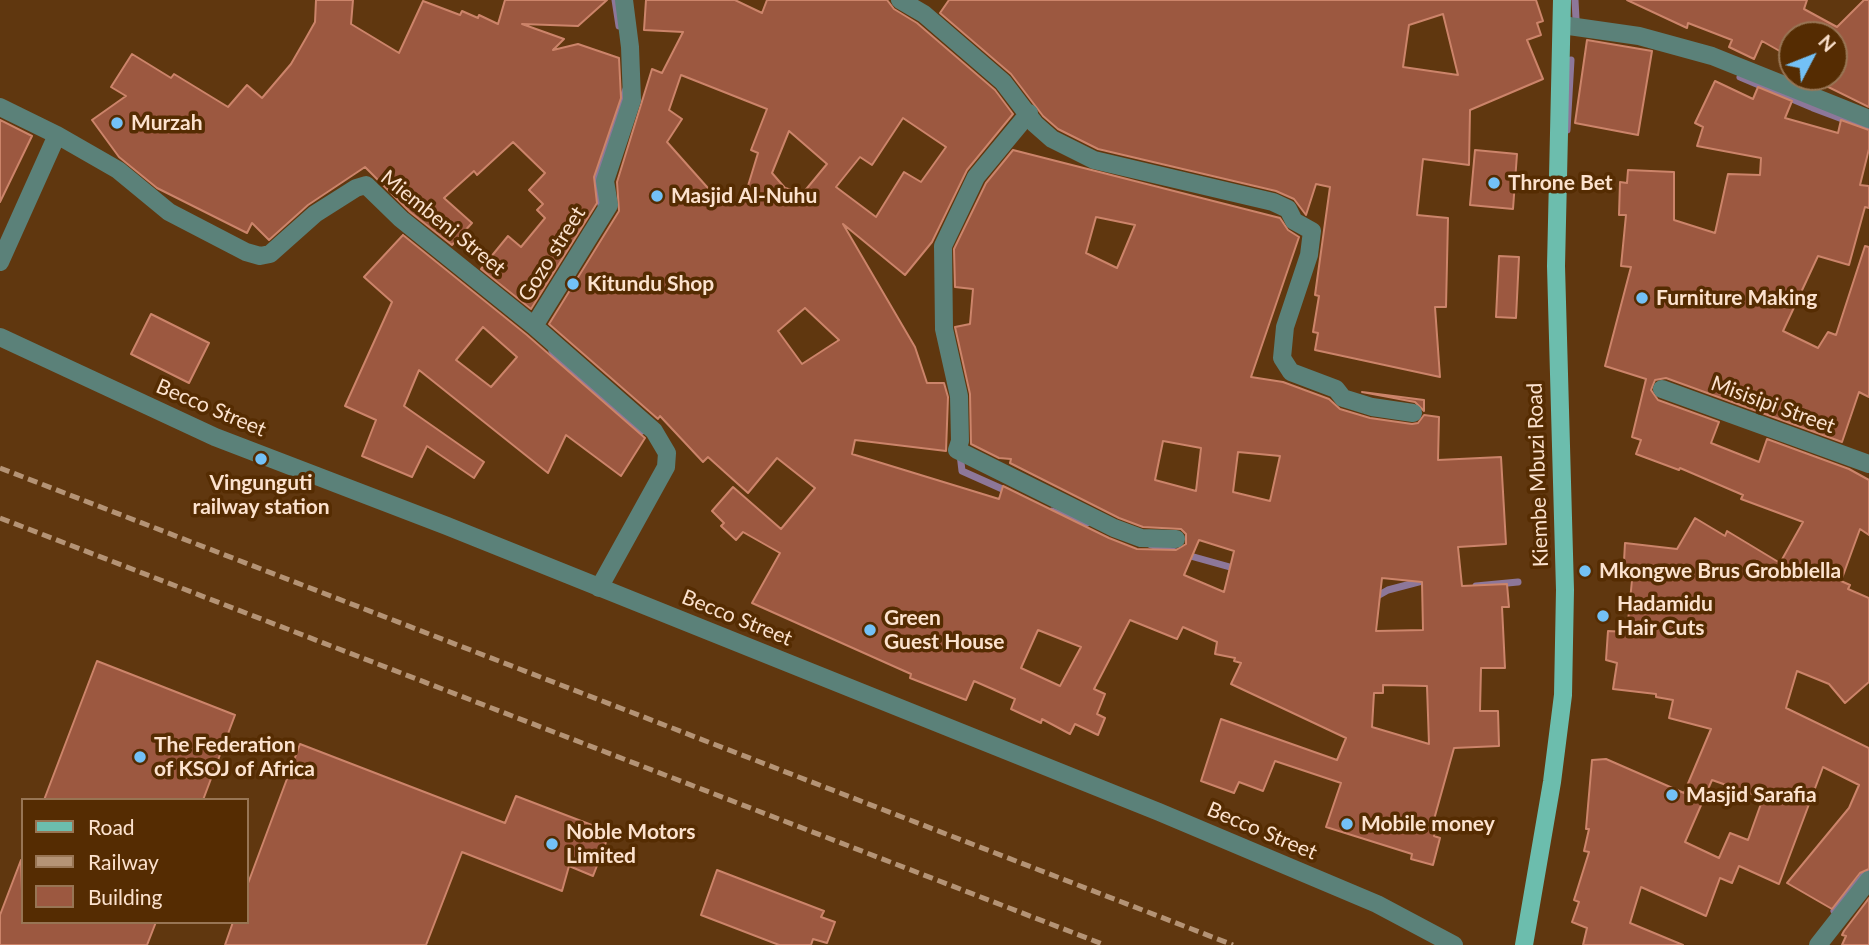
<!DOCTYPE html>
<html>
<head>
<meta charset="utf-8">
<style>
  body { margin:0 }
  #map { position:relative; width:1869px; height:945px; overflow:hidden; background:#60370f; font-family:Lato,sans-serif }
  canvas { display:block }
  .legend { position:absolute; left:21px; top:798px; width:228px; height:126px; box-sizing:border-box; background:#552c02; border:2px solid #987554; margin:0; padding:9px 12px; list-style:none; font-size:21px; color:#fce2ce }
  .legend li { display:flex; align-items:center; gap:14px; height:35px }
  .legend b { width:35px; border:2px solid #987554 }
  .north { position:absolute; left:1778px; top:21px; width:70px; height:70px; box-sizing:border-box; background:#552c02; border:2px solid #987554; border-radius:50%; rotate:48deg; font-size:19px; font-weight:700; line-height:28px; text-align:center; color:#fce2ce }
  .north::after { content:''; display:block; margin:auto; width:24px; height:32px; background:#73c1f6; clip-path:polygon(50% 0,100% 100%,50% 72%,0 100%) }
</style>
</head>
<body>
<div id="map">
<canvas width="1869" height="945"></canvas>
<ul class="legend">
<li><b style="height:9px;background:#6cbdad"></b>Road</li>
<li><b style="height:9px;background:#b49375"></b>Railway</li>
<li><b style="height:19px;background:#9c5840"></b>Building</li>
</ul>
<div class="north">N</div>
</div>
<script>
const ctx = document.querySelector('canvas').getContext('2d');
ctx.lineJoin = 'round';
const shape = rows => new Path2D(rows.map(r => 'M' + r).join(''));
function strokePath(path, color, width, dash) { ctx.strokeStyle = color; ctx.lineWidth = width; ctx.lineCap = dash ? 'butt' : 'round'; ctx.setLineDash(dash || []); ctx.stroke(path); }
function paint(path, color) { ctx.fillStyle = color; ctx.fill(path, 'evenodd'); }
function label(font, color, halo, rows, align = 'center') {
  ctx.font = font + ' Lato,sans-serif'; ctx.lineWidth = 7; ctx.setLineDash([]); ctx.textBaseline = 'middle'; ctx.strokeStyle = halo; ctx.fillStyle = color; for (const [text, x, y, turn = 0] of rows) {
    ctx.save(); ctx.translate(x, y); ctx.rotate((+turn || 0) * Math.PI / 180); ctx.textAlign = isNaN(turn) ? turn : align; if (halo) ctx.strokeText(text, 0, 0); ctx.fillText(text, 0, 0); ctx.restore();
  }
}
strokePath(shape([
  [615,0,619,26],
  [1575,0,1576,19],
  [1740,77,1811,107],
  [1813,108,1869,129],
  [1567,130,1571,60],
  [602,208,596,188,598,170,626,89],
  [552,351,562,365,642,431],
  [960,454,962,471,1009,492],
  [1052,511,1087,523],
  [1151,545,1237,569],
  [1476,586,1518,582],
  [1372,599,1388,590,1426,580],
  [1834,911,1869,869]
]), '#8d7799', 7);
const building = shape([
  [316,0,353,0,351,24,399,53,423,1,460,15,462,11,478,18,479,15,498,24,505,0,607,0,578,26,522,24,564,39,553,50,578,44,619,58,621,98,594,177,597,203,531,309,481,269,508,236,521,247,545,218,537,210,543,204,529,190,545,173,513,142,477,175,474,171,444,198,472,223,452,245,410,212,365,167,308,205,269,240,252,223,247,233,157,188,119,157,92,120,126,96,111,87,132,54,171,78,174,74,228,107,247,85,262,98,291,64,306,38,315,22,316,0],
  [646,0,735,0,762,13,767,0,887,0,894,9,917,23,995,90,1013,114,967,170,932,242,905,275,843,224,915,347,927,383,944,383,948,397,946,451,855,440,852,454,999,499,1003,486,1109,538,1137,549,1176,550,1186,544,1186,534,1181,529,1143,527,1119,518,1010,463,1011,459,999,458,971,444,970,394,955,327,970,324,973,289,955,287,954,249,986,183,1013,150,1280,218,1288,230,1299,237,1251,377,1283,382,1329,399,1340,409,1370,418,1412,424,1418,423,1424,415,1439,417,1438,460,1501,457,1506,544,1458,547,1462,586,1507,584,1509,607,1502,607,1505,668,1481,668,1480,711,1498,711,1499,746,1454,748,1433,823,1437,824,1434,836,1440,838,1433,865,1411,859,1412,854,1326,827,1341,783,1275,761,1263,791,1239,782,1234,793,1201,781,1221,719,1337,760,1346,738,1231,684,1241,663,1234,661,1235,658,1215,654,1217,642,1183,627,1177,639,1130,620,1094,689,1105,694,1097,714,1105,718,1098,735,1075,724,1070,734,1042,719,1041,723,1011,709,1015,699,974,681,966,700,910,678,911,674,752,603,780,553,743,532,736,540,721,526,724,523,712,511,733,487,781,529,815,488,777,458,748,493,708,457,703,462,660,416,658,419,549,324,619,211,617,182,652,69,662,73,683,32,644,30,646,0],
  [681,75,767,109,751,150,758,153,744,199,723,205,667,142,682,119,669,110,681,75],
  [903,118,946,147,921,182,904,172,876,217,836,187,860,157,872,165,903,118],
  [789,131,827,164,803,193,785,188,772,173,789,131],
  [1096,217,1135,225,1117,268,1086,253,1096,217],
  [805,308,839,340,802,364,778,331,805,308],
  [1163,441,1201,448,1196,491,1155,480,1163,441],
  [1238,452,1280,456,1270,501,1233,492,1238,452],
  [1199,540,1234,551,1224,592,1184,575,1199,540],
  [1382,578,1422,582,1423,630,1376,631,1382,578],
  [1038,630,1081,647,1060,686,1021,668,1038,630],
  [1383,685,1427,686,1429,744,1372,727,1374,693,1383,693,1383,685],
  [949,0,1536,0,1543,21,1537,23,1541,35,1527,40,1543,79,1470,110,1469,165,1423,159,1417,215,1448,218,1446,307,1435,307,1440,377,1315,350,1318,333,1313,332,1319,296,1315,295,1330,187,1316,184,1306,215,1294,199,1276,191,1098,149,1058,129,1043,116,1011,74,940,13,949,0],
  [1443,14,1458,75,1403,67,1409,25,1443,14],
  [1627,0,1807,0,1804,9,1837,27,1864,0,1869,0,1869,107,1808,77,1834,77,1834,35,1792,35,1792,58,1762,41,1754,59,1729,47,1732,40,1688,23,1687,28,1627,0],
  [1587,40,1652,51,1638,135,1575,123,1587,40],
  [1715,81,1753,99,1758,87,1792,101,1785,118,1838,133,1841,120,1869,130,1869,149,1860,185,1869,186,1869,208,1865,207,1849,265,1818,256,1783,331,1818,348,1828,332,1836,335,1865,246,1869,247,1869,397,1859,392,1842,442,1666,378,1655,380,1651,390,1658,400,1719,422,1711,443,1759,462,1767,439,1849,469,1869,480,1869,535,1860,529,1841,581,1850,585,1848,589,1869,598,1869,682,1845,703,1829,684,1797,671,1786,708,1869,748,1869,869,1860,873,1832,909,1787,883,1849,808,1859,785,1823,767,1779,884,1739,866,1732,883,1720,878,1706,916,1641,887,1630,923,1683,945,1583,945,1587,928,1572,922,1579,902,1574,900,1589,852,1584,851,1589,829,1586,829,1592,760,1606,759,1684,793,1711,729,1669,718,1673,700,1656,697,1656,694,1613,689,1617,663,1606,660,1608,631,1627,632,1632,580,1623,580,1625,543,1677,549,1695,518,1725,536,1727,531,1780,563,1803,522,1741,499,1743,495,1680,468,1679,470,1636,454,1641,440,1632,437,1646,379,1605,366,1631,267,1621,266,1626,215,1619,215,1620,182,1627,183,1628,170,1674,172,1674,220,1715,233,1728,174,1760,175,1761,158,1697,146,1703,127,1695,123,1715,81],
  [1712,780,1763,798,1748,840,1730,833,1719,858,1685,842,1712,780],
  [0,120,32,136,0,202,0,120],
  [1475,150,1517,154,1513,209,1470,205,1475,150],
  [403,235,527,335,645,438,621,476,566,435,548,473,419,370,404,406,484,462,474,478,427,446,412,477,362,456,376,420,345,406,392,302,364,277,403,235],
  [483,327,517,357,491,387,456,360,483,327],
  [1499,256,1519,257,1516,318,1496,317,1499,256],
  [151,314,209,343,189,383,131,354,151,314],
  [1362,392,1424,400,1424,411,1415,402,1362,392],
  [97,661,235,715,203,800,44,800,97,661],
  [300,744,505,823,516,796,610,832,593,876,569,866,562,891,462,852,426,945,225,945,233,922,247,922,247,886,300,744],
  [21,860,23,922,156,922,147,945,0,945,0,915,21,860],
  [717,870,824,911,821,917,835,922,827,943,813,939,811,945,779,945,701,915,717,870],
  [1869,898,1869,945,1842,945,1846,936,1842,935,1844,931,1869,898]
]);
paint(building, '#9c5840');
strokePath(building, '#cc846a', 2);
strokePath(shape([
  [900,0,924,14,1003,82,1035,124,1052,139,1094,160,1273,202,1288,209,1294,221,1312,231,1309,255,1285,327,1282,358,1291,372,1336,389,1343,398,1372,407,1413,413],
  [1562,25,1639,36,1712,56,1869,119],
  [0,107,57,135,118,170,169,212,246,252,260,256,270,254,315,214,356,188,366,185,401,219,534,326],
  [1029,113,976,177,943,246,944,329,959,396,960,441,957,450,1114,528,1141,538,1176,539],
  [0,262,57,135],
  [0,337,215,437,447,526,1159,812,1377,904,1454,945],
  [1662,389,1869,464],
  [599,588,666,467,667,453,654,431,534,326,609,205,605,181,632,100,630,47,624,0],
  [1818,945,1869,880]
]), '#5b8179', 18);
strokePath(shape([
  [1524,945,1552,782,1563,695,1565,590,1556,266,1562,0]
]), '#6cbdad', 18);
strokePath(shape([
  [0,468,1233,945],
  [0,518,1105,945]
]), '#b49375', 5, [10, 5]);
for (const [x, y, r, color] of [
  [117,123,7,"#73c1f6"],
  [1494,183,7,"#73c1f6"],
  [657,196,7,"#73c1f6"],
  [573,284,7,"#73c1f6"],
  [1642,298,7,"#73c1f6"],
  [261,459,7,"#73c1f6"],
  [1585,571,7,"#73c1f6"],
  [1603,616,7,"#73c1f6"],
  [870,630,7,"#73c1f6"],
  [140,757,7,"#73c1f6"],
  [1672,795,7,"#73c1f6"],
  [1347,824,7,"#73c1f6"],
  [552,844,7,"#73c1f6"]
]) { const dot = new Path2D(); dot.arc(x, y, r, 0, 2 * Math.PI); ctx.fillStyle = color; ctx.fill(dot); strokePath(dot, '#552c02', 2.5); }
label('bold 21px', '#fce2ce', '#552c02', [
  ["Murzah",131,123],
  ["Throne Bet",1508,183],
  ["Masjid Al-Nuhu",671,196],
  ["Kitundu Shop",587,284],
  ["Furniture Making",1656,298],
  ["Vingunguti",261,483,"center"],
  ["railway station",261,507,"center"],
  ["Mkongwe Brus Grobblella",1599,571],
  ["Hadamidu",1617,604],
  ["Hair Cuts",1617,628],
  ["Green",884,618],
  ["Guest House",884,642],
  ["The Federation",154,745],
  ["of KSOJ of Africa",154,769],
  ["Masjid Sarafia",1686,795],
  ["Mobile money",1361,824],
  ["Noble Motors",566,832],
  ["Limited",566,856]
], 'left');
label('21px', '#fce2ce', '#552c02', [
  ["Miembeni Street",443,223,39],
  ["Gozo street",552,254,-58],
  ["Misisipi Street",1773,405,20],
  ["Becco Street",211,408,23],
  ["Kiembe Mbuzi Road",1538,475,-92],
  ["Becco Street",737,618,22],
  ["Becco Street",1262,831,23]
]);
</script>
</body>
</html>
